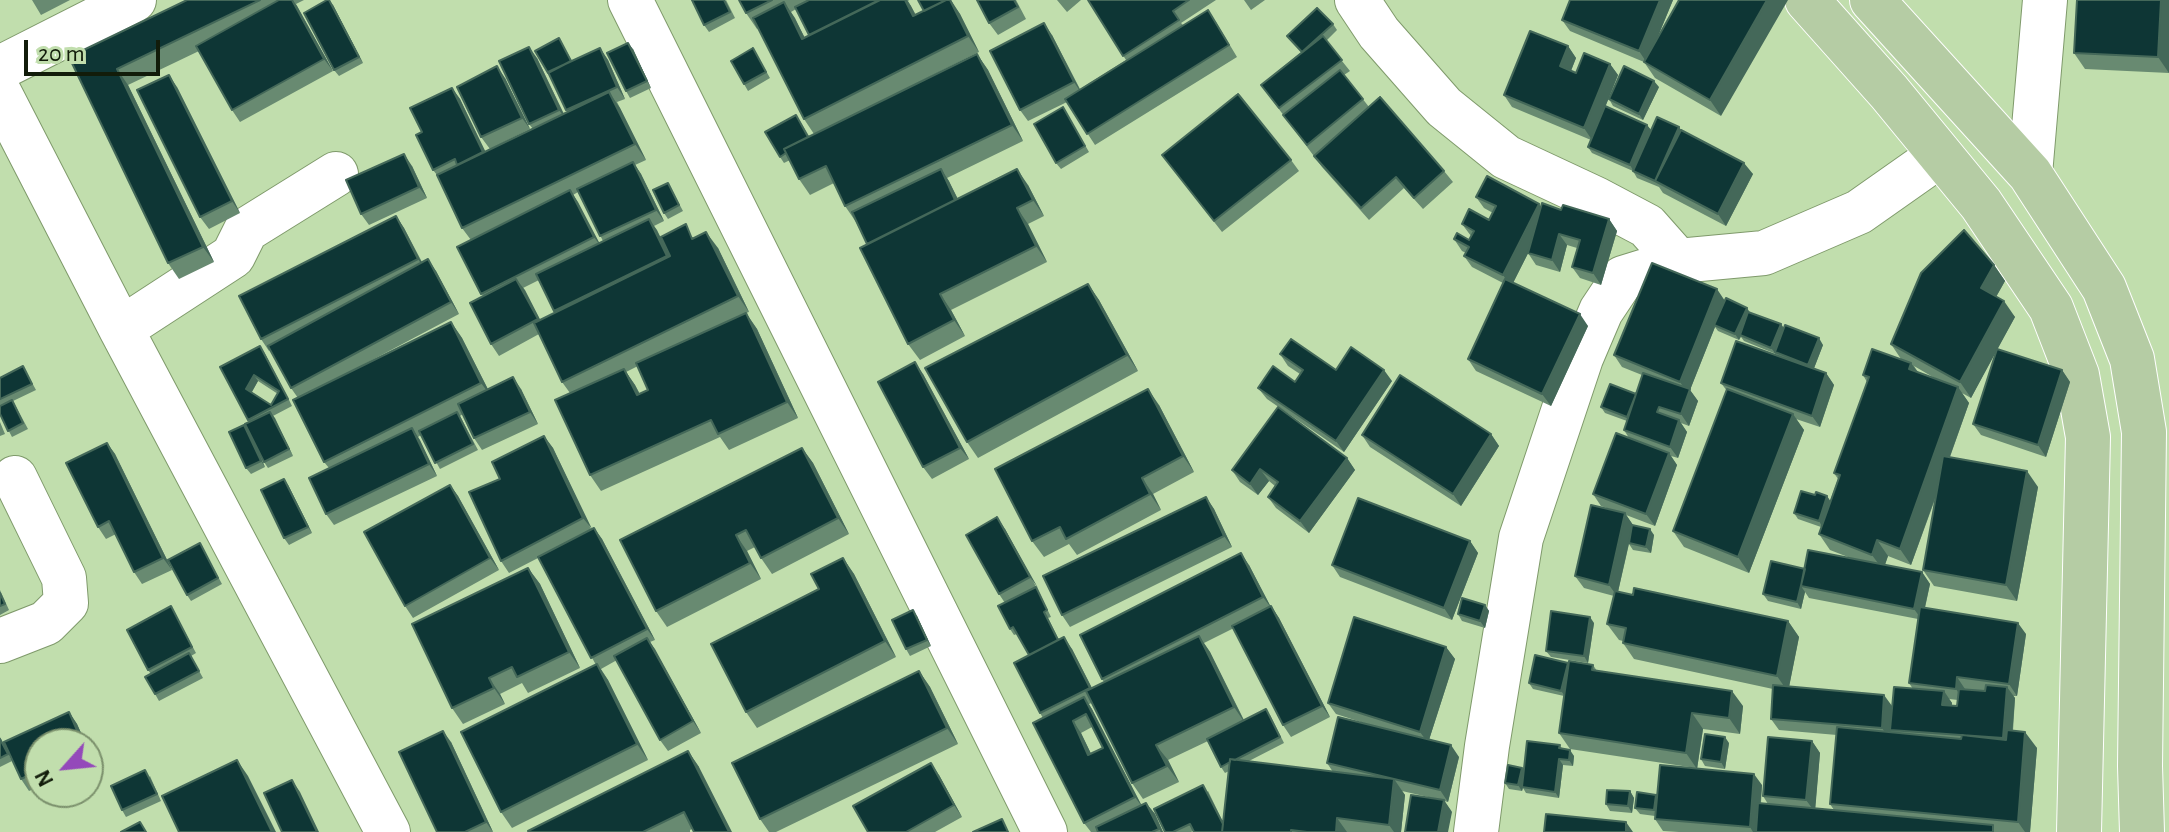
<!DOCTYPE html>
<html>
<head>
<meta charset="utf-8">
<style>
  body { margin:0 }
  #map { position:relative; width:2169px; height:832px; overflow:hidden; background:#c1dead; font-family:"Alegreya Sans",sans-serif }
  canvas { display:block }
  .north { position:absolute; left:24px; top:728px; width:80px; height:80px; box-sizing:border-box; background:#c1dead; border:2px solid #7b906c; border-radius:50%; rotate:243deg; font-size:22px; font-weight:700; line-height:32px; text-align:center; color:#121c0a }
  .north::after { content:''; display:block; margin:auto; width:28px; height:36px; background:#9449ba; clip-path:polygon(50% 0,100% 100%,50% 72%,0 100%) }
  .scale { position:absolute; left:24px; top:40px; width:136px; height:36px; box-sizing:border-box; border:4px solid #121c0a; border-top:0; padding-left:10px; font-size:24px; line-height:28px; white-space:nowrap; color:#121c0a; -webkit-text-stroke:6px #c1dead; paint-order:stroke }
</style>
</head>
<body>
<div id="map">
<canvas width="2169" height="832"></canvas>
<div class="north">N</div>
<div class="scale">20 m</div>
</div>
<script>
const ctx = document.querySelector('canvas').getContext('2d');
ctx.lineJoin = 'round';
const shape = rows => new Path2D(rows.map(r => 'M' + r).join(''));
function strokePath(path, color, width, dash) { ctx.strokeStyle = color; ctx.lineWidth = width; ctx.lineCap = dash ? 'butt' : 'round'; ctx.setLineDash(dash || []); ctx.stroke(path); }
function paint(path, color) { ctx.fillStyle = color; ctx.fill(path, 'evenodd'); }
const minor = shape([
  [630,0,1045,832],
  [1357,0,1379,33,1444,107,1506,157,1596,199,1647,226,1678,261],
  [0,68,134,0],
  [0,94,121,329,388,832],
  [2030,174,2045,0],
  [121,329,233,256,246,230,336,174],
  [0,641,46,623,66,603,64,578,15,478],
  [1476,832,1487,746,1521,538,1581,358,1601,311,1623,278,1678,261,1764,253,1859,212,1940,155]
]);
const major = shape([
  [1807,0,1889,92,1981,204,2051,308,2077,375,2088,437,2079,832],
  [1872,0,2030,174,2104,288,2132,359,2144,432,2140,766,2142,832]
]);
strokePath(minor, '#7f9a6b', 46);
strokePath(major, '#fff', 46);
strokePath(minor, '#fff', 44);
strokePath(major, '#b5cca4', 44);
paint(shape([
  [32,0,70,0,41,15],
  [187,0,304,0,296,4,333,71,240,122,232,110,199,51,128,85,214,262,179,279,168,263,69,57],
  [726,0,735,18,709,32,704,25],
  [739,0,909,0,908,1,916,15,954,6,960,14,979,52,907,88,977,54,988,70,1023,141,947,178,958,199,1028,185,1044,216,1028,224,1047,262,951,310,965,336,920,360,908,344,867,244,856,222,845,206,834,183,810,195,799,179,790,160,784,163,780,157,800,121,809,136,814,134,804,119,758,28,757,29,746,13],
  [796,9,809,35,805,38,791,12],
  [977,0,1016,0,1026,19,998,35,989,23],
  [1057,0,1081,0,1067,12],
  [1088,0,1216,0,1181,23,1183,25,1216,22,1237,57,1095,145,1067,102,1028,121,1020,110,1052,35,1080,89,1126,60],
  [1244,0,1265,0,1251,10],
  [1570,0,1673,0,1656,41,1679,0,1721,116,1655,78,1644,62,1570,31,1562,20],
  [2169,0,2169,73,2085,69,2074,53],
  [333,5,363,63,339,76,334,70],
  [1333,24,1337,30,1326,41,1350,71,1344,75,1369,107,1444,171,1453,182,1423,209,1404,188,1369,220,1322,167,1261,85,1301,52,1287,36],
  [559,38,572,61,600,48,608,60,625,99,617,102,646,160,635,165,641,174,664,221,654,226,670,256,695,238,718,248,749,312,746,313,757,329,798,418,729,450,720,437,601,491,590,475,570,393,562,382,539,334,499,356,491,344,483,296,457,247,471,240,462,228,437,175,433,170,422,132,452,88,460,99,485,152,533,129,529,124,537,58,564,114,567,112,552,79,548,73],
  [578,192,603,241,599,243,573,195],
  [539,280,555,313,540,320,523,288],
  [638,366,648,390,640,394,635,385,626,372],
  [1568,46,1576,58,1571,71,1576,73,1610,64,1618,75,1605,107,1647,125,1651,131,1679,127,1681,130,1753,174,1726,226,1663,193,1659,187,1637,178,1633,171,1592,153,1588,147,1591,140,1512,107,1504,95],
  [753,48,770,78,748,91,744,84],
  [633,49,651,88,630,98,626,91],
  [505,78,530,129,490,149,481,137],
  [177,87,240,213,209,229,200,217],
  [1659,87,1643,120,1613,106,1609,99],
  [1063,107,1089,152,1061,169,1056,163],
  [1162,155,1291,160,1299,171,1222,232],
  [412,166,427,198,369,225,361,214],
  [668,183,683,211,668,219,664,213],
  [1476,197,1561,210,1609,219,1617,231,1601,285,1580,278,1572,267,1577,248,1567,245,1560,272,1536,265,1528,253,1513,283,1588,326,1551,406,1476,371,1468,359,1503,283,1472,267,1464,256,1466,253,1462,251,1454,239,1469,240,1471,236,1462,224,1489,220,1493,213,1484,208],
  [396,216,404,228,422,262,436,271,459,314,357,368,451,322,462,338,488,390,521,389,538,424,482,450,474,438,463,414,460,416,478,450,440,469,421,435,418,437,437,476,334,525,326,514,329,468,324,462,298,398,291,388,270,350,269,351,261,339],
  [1994,265,2005,281,1996,297,2015,317,1997,349,2062,370,2070,382,2046,457,1981,435,1973,424,1996,351,1971,398,1962,393,1969,403,1950,457,2038,487,2017,601,1934,586,1923,570,1937,494,1911,565,1888,556,1885,565,1922,572,1930,584,1925,608,2026,634,2017,696,2013,696,2015,698,2013,731,2037,748,2030,832,1679,832,1663,831,1655,819,1655,816,1640,814,1635,808,1696,768,1570,749,1559,733,1564,696,1533,689,1529,683,1568,663,1593,665,1597,671,1743,706,1740,734,1703,729,1697,769,1762,785,1761,803,1768,804,1763,796,1812,741,1820,753,1815,808,1834,810,1830,804,1837,735,1779,730,1771,719,1773,689,1634,659,1623,643,1623,641,1619,640,1607,624,1614,596,1584,588,1575,576,1615,511,1601,506,1593,494,1629,438,1624,430,1627,421,1605,413,1601,407,1636,394,1642,375,1622,367,1614,355,1725,301,1751,313,1781,324,1784,328,1823,345,1814,368,1826,373,1834,385,1820,427,1796,419,1804,430,1749,573,1684,547,1673,531,1727,391,1721,383,1777,356,1776,354,1744,341,1741,337,1739,340,1718,331,1715,327,1690,390,1698,401,1689,426,1681,423,1687,432,1678,458,1671,456,1677,465,1655,526,1626,515,1633,525,1654,535,1651,553,1633,550,1629,544,1618,592,1788,621,1799,637,1789,687,1892,706,1913,689,1909,683,1918,619,1809,598,1805,592,1801,609,1768,601,1763,594,1805,569,1848,557,1830,550,1819,534,1821,527,1798,519,1794,513,1815,495,1827,496,1830,501,1838,479,1834,473,1867,382,1863,375,1901,359,1891,344],
  [1914,366,1938,380,1918,372],
  [1949,699,1958,700,1957,706,1952,706,1952,703],
  [1088,284,1099,300,1138,371,978,458,967,442],
  [260,346,292,406,273,416,293,456,268,468,264,462,250,422,220,367],
  [258,381,278,394,271,405,252,392],
  [1280,354,1336,370,1392,381,1344,452,1267,399,1258,388,1295,382,1300,374,1288,366],
  [23,366,36,390,13,401,28,429,12,437,0,414,0,378],
  [923,374,969,459,932,479,923,467],
  [1159,405,1194,472,1153,494,1161,510,1077,555,1069,544,1044,557,1032,541],
  [0,422,5,434,0,436],
  [244,425,248,431,265,467,251,474,246,468],
  [1491,434,1499,446,1461,506,1370,447,1362,435],
  [544,436,553,448,591,529,594,528,602,539,655,640,650,642,701,733,668,751,660,740,617,660,601,669,608,680,648,760,512,828,501,812,596,665,538,558,509,573,501,561,500,479],
  [107,443,115,454,172,570,142,584,134,572,116,534,106,539,98,527],
  [802,448,813,463,849,534,772,574,761,558,755,547,747,551,761,579,667,627,656,611],
  [1347,458,1355,470,1309,533,1276,508,1268,497,1275,486,1269,481,1258,495,1240,482,1232,470],
  [288,485,312,533,289,545,284,538],
  [450,485,458,496,499,570,413,618,405,606],
  [1206,497,1214,509,1232,547,1070,627,1062,615],
  [1005,529,1040,594,1051,617,1048,618,1059,640,1072,649,1092,688,1104,682,1102,679,1249,565,1270,606,1271,606,1279,618,1330,717,1291,737,1283,725,1234,628,1204,643,1210,652,1244,720,1270,715,1284,743,1249,761,1333,772,1327,763,1370,725,1336,714,1328,703,1446,647,1455,659,1429,740,1459,757,1448,802,1444,801,1452,812,1437,799,1402,791,1405,795,1401,832,1194,832,1193,831,1191,832,1165,832,1208,791,1223,822,1229,771,1225,773,1221,767,1208,741,1168,760,1179,782,1143,799,1132,783,1092,703,1089,704,1141,805,1146,803,1155,814,1163,832,1091,832,1084,823,1043,718,1040,713,1029,655,1017,634,1014,635,1010,629,1005,603,999,594],
  [1092,727,1103,748,1091,754,1081,733],
  [1470,541,1478,553,1452,620,1340,577,1332,565],
  [200,543,222,584,191,601,187,595],
  [843,558,854,574,896,657,757,728,746,712,819,589],
  [528,568,540,584,580,668,528,693,522,683,500,694,505,704,463,724,452,708],
  [0,590,9,610,0,615],
  [1485,605,1489,611,1485,628,1462,621,1458,614],
  [171,606,196,653,191,656,203,678,159,701,155,694,151,674,148,670],
  [917,616,931,646,910,656,906,649],
  [1594,623,1588,663,1551,657,1546,651],
  [919,671,930,687,958,744,776,832,769,832,760,819],
  [69,712,77,724,86,744,40,744,40,786,29,791,21,779,4,742],
  [0,737,12,761,0,767],
  [451,742,493,832,437,832],
  [1729,743,1725,769,1705,766,1701,759],
  [1560,745,1562,749,1574,756,1573,766,1563,765,1559,798,1526,793,1523,788,1522,791,1509,789,1505,783,1524,771],
  [88,750,93,761,88,764],
  [688,751,699,767,692,829,690,830,690,832,529,832],
  [939,775,962,817,935,832,868,832],
  [150,776,161,801,126,817,122,810],
  [1630,791,1634,798,1632,813,1610,811,1606,804]
]), '#688a71');
paint(shape([
  [292,0,297,6,333,71,324,59],
  [329,0,333,5,363,63,359,57],
  [905,0,907,0,911,6,924,32,913,16],
  [949,0,951,0,960,14,979,52,968,36],
  [1660,0,1673,0,1647,63,1639,51],
  [1767,0,1788,0,1721,116,1710,100],
  [2161,0,2169,0,2169,73,2158,57],
  [784,2,795,18,813,55,802,39],
  [1044,23,1052,35,1082,94,1074,82],
  [628,43,633,49,651,88,647,81],
  [1568,46,1576,58,1568,78,1560,66],
  [529,47,537,58,567,121,559,110],
  [600,48,608,60,625,99,617,87],
  [977,54,988,70,1023,141,1012,125],
  [1610,64,1618,75,1592,140,1584,128],
  [497,66,505,78,530,129,522,118],
  [117,69,128,85,214,262,203,247],
  [169,75,177,87,240,213,232,201],
  [1654,81,1659,87,1643,120,1639,114],
  [452,88,460,99,491,163,483,152],
  [609,92,620,108,646,160,635,144],
  [1647,125,1652,131,1634,172,1630,165],
  [1679,127,1683,133,1655,181,1659,187,1655,181],
  [404,154,412,166,427,198,419,187],
  [633,162,641,174,664,221,656,210],
  [1744,163,1753,174,1726,226,1718,214],
  [941,169,949,181,964,212,956,200],
  [1017,169,1028,185,1044,216,1033,200],
  [570,190,578,202,602,248,594,237],
  [1539,204,1547,216,1511,287,1503,275],
  [1017,208,1028,224,1047,262,1036,246],
  [396,216,404,228,426,271,418,259],
  [649,219,657,230,675,267,667,256],
  [1609,219,1617,231,1601,285,1593,273],
  [706,232,718,248,749,312,738,296],
  [1559,234,1567,245,1560,272,1552,260],
  [428,259,436,271,459,314,451,302],
  [1994,265,2005,281,1992,304,1981,288],
  [516,279,525,290,546,331,538,319],
  [1088,284,1099,300,1138,371,1127,355],
  [1717,289,1725,301,1714,325,1715,327,1690,390,1698,401,1689,426,1681,414,1688,394,1680,382],
  [940,294,951,310,965,336,954,320],
  [2004,301,2015,317,1971,398,1960,382],
  [1747,308,1751,314,1739,340,1735,334],
  [746,313,757,329,798,418,787,402],
  [1580,314,1588,326,1551,406,1542,394],
  [451,322,462,338,493,399,481,383],
  [1781,324,1785,331,1776,354,1771,348],
  [1819,338,1823,345,1813,371,1808,365],
  [260,346,264,352,292,406,288,399],
  [915,362,923,374,969,459,960,448],
  [1911,363,1922,378,1909,369],
  [624,369,635,385,648,411,637,395],
  [1384,370,1392,381,1344,452,1336,441],
  [2062,370,2070,382,2046,457,2038,445],
  [1826,373,1834,385,1820,427,1812,416],
  [254,375,258,381,250,395,246,389],
  [513,377,521,389,538,424,530,412],
  [1958,387,1969,403,1911,565,1900,549],
  [1148,389,1159,405,1194,472,1183,456],
  [270,412,275,418,293,456,289,449],
  [1793,414,1804,430,1749,573,1738,557],
  [1679,420,1687,432,1678,458,1670,447],
  [244,425,248,431,265,467,261,461],
  [412,428,420,440,437,476,429,464],
  [1491,434,1499,446,1461,506,1453,494],
  [544,436,553,448,592,529,583,518],
  [107,443,115,454,172,570,163,558],
  [802,448,813,463,849,534,838,518],
  [1669,453,1677,465,1655,526,1646,514],
  [1347,458,1355,470,1309,533,1300,521],
  [1260,469,1269,481,1258,495,1250,484],
  [2027,471,2038,487,2017,601,2006,585],
  [1142,478,1153,494,1161,510,1150,494],
  [284,479,288,485,312,533,308,527],
  [450,485,458,496,499,570,490,558],
  [1827,496,1831,502,1823,528,1819,521],
  [1206,497,1214,509,1232,547,1224,536],
  [1625,513,1633,525,1617,596,1609,585],
  [997,517,1005,529,1038,588,1030,577],
  [594,528,602,539,655,640,647,629],
  [1650,529,1654,535,1651,553,1646,547],
  [736,535,747,551,761,579,750,563],
  [1877,540,1888,556,1883,570,1872,555],
  [1470,541,1478,553,1452,620,1444,608],
  [1241,553,1249,565,1272,609,1263,597],
  [843,558,854,574,896,657,885,641],
  [528,568,540,584,580,668,569,652],
  [1922,572,1930,584,1922,620,1914,609],
  [1801,586,1805,592,1801,609,1797,602],
  [1485,605,1489,611,1485,628,1480,621],
  [1271,606,1279,618,1330,717,1322,706],
  [913,610,917,616,931,646,927,640],
  [1590,617,1594,623,1588,663,1584,656],
  [1788,621,1799,637,1788,692,1777,676],
  [2018,623,2026,634,2017,696,2009,684],
  [1199,636,1210,652,1245,723,1234,707],
  [1064,637,1072,649,1098,700,1090,688],
  [647,638,655,649,701,733,693,721],
  [1446,647,1455,659,1428,743,1420,732],
  [1568,663,1566,697,1561,691],
  [597,664,608,680,648,760,637,744],
  [919,671,930,687,958,744,947,728],
  [1957,677,1965,689,1964,701,1956,689],
  [489,678,500,694,505,704,494,688],
  [2007,687,2015,698,2011,750,2003,738],
  [1732,691,1743,706,1740,734,1729,718],
  [1944,691,1952,703,1950,716,1942,705],
  [1884,695,1892,706,1890,740,1882,728],
  [1084,697,1092,709,1143,808,1135,797],
  [69,712,77,724,86,744,83,744],
  [1692,713,1703,729,1697,769,1686,753],
  [1073,721,1081,733,1097,766,1088,755],
  [443,731,451,742,493,832,486,822],
  [2025,732,2037,748,2030,832,2025,832,2018,822],
  [1725,737,1729,743,1725,769,1721,762],
  [1812,741,1820,753,1815,812,1806,800],
  [1156,745,1168,760,1179,782,1167,766],
  [1451,745,1459,757,1448,802,1440,790],
  [1570,750,1574,756,1573,766,1569,760],
  [688,751,699,767,732,832,729,832],
  [1559,759,1563,765,1559,798,1555,792],
  [237,760,248,776,276,832,272,832],
  [931,763,939,775,962,817,954,805],
  [1522,768,1526,774,1522,791,1518,785],
  [1754,774,1762,785,1758,832,1753,832,1750,827],
  [1394,779,1405,795,1401,832,1394,832,1389,825],
  [292,780,300,792,319,832,317,832],
  [1630,791,1634,798,1632,813,1628,806],
  [1444,800,1452,812,1448,832,1438,832],
  [1146,803,1155,814,1163,832,1161,832,1159,829],
  [1337,818,1347,832,1336,832],
  [1626,822,1633,832,1626,832]
]), '#446859');
const building = shape([
  [187,0,260,0,117,69,203,247,168,263,69,57,187,0],
  [279,0,292,0,324,59,232,110,196,46,279,0],
  [327,0,329,0,359,57,334,70,304,13,327,0],
  [692,0,724,0,730,12,704,25,692,0],
  [739,0,772,0,746,13,739,0],
  [809,0,879,0,809,35,795,7,809,0],
  [880,0,905,0,913,16,946,0,950,0,968,36,804,119,753,18,784,2,802,39,880,0],
  [918,0,946,0,924,11,918,0],
  [977,0,1014,0,1018,7,989,23,977,0],
  [1088,0,1189,0,1173,11,1179,20,1123,56,1088,0],
  [1570,0,1660,0,1639,51,1562,20,1570,0],
  [1679,0,1767,0,1710,100,1644,62,1679,0],
  [2077,0,2161,0,2158,57,2074,53,2077,0],
  [1317,8,1333,24,1302,52,1287,36,1317,8],
  [1208,10,1229,45,1087,134,1065,99,1208,10],
  [1044,23,1074,82,1020,110,990,51,1044,23],
  [1530,31,1568,46,1560,66,1576,73,1584,53,1610,64,1584,128,1504,95,1530,31],
  [1323,36,1342,60,1279,108,1261,85,1323,36],
  [559,38,571,61,548,73,535,51,559,38],
  [628,43,647,81,626,91,607,53,628,43],
  [529,47,559,110,529,124,499,61,529,47],
  [600,48,617,87,566,110,548,72,600,48],
  [753,48,766,72,744,84,731,61,753,48],
  [977,54,1012,125,845,206,826,166,799,179,784,149,977,54],
  [497,66,522,118,481,137,457,87,497,66],
  [1624,66,1654,81,1639,114,1609,99,1624,66],
  [1340,70,1363,99,1307,145,1283,115,1340,70],
  [169,75,232,201,200,217,137,90,169,75],
  [452,88,483,152,457,165,455,159,433,170,416,135,422,132,410,108,452,88],
  [609,92,635,144,462,228,437,175,609,92],
  [1238,94,1291,160,1214,221,1162,155,1238,94],
  [1380,97,1444,171,1414,198,1396,177,1361,208,1314,156,1380,97],
  [1605,106,1647,125,1630,165,1588,147,1605,106],
  [1063,107,1085,146,1056,163,1034,124,1063,107],
  [796,115,808,137,784,149,786,153,780,157,765,132,796,115],
  [1657,117,1679,127,1655,181,1633,171,1657,117],
  [1681,130,1744,163,1718,214,1655,181,1681,130],
  [404,154,419,187,361,214,346,180,404,154],
  [633,162,656,210,600,236,577,189,633,162],
  [941,169,955,200,867,244,852,212,941,169],
  [1017,169,1033,200,1017,208,1036,246,940,294,954,320,908,344,860,248,1017,169],
  [1487,176,1539,204,1503,275,1464,256,1469,247,1454,239,1457,233,1469,240,1474,231,1462,224,1469,209,1489,220,1496,206,1476,197,1487,176],
  [668,183,679,205,664,213,653,190,668,183],
  [570,190,594,237,481,294,457,247,570,190],
  [1542,203,1561,210,1563,205,1609,219,1593,273,1572,267,1580,240,1559,234,1552,260,1528,253,1542,203],
  [396,216,418,259,261,339,239,296,396,216],
  [649,219,667,256,554,311,536,274,649,219],
  [686,224,692,239,706,232,738,296,562,382,534,323,670,256,661,237,686,224],
  [1964,230,1994,265,1981,288,2004,301,1960,382,1891,344,1921,273,1964,230],
  [428,259,451,302,291,388,268,346,428,259],
  [1652,263,1717,289,1680,382,1614,355,1652,263],
  [516,279,538,319,491,344,470,303,516,279],
  [1505,279,1580,314,1542,394,1468,359,1505,279],
  [1088,284,1127,355,967,442,925,368,1088,284],
  [1726,298,1747,308,1735,334,1714,325,1726,298],
  [1748,312,1781,324,1771,348,1740,335,1748,312],
  [746,313,787,402,718,434,711,420,590,475,555,400,624,369,637,395,648,390,636,363,746,313],
  [451,322,481,383,324,462,293,400,451,322],
  [1785,325,1819,338,1808,365,1775,352,1785,325],
  [1291,339,1336,370,1351,347,1384,370,1336,441,1258,388,1273,366,1295,382,1303,370,1280,354,1291,339],
  [1736,341,1826,373,1812,416,1721,383,1736,341],
  [260,346,288,399,248,420,220,367,260,346],
  [254,375,279,391,271,405,246,389,254,375],
  [1872,349,1911,363,1909,369,1958,387,1900,549,1877,540,1872,555,1819,534,1840,475,1834,473,1869,377,1863,375,1872,349],
  [1997,349,2062,370,2038,445,1973,424,1997,349],
  [915,362,960,448,923,467,878,382,915,362],
  [23,366,32,384,0,399,0,378,23,366],
  [1643,373,1690,389,1681,414,1659,407,1657,412,1679,420,1670,447,1624,430,1643,373],
  [1400,375,1491,434,1453,494,1362,435,1400,375],
  [513,377,530,412,474,438,458,404,513,377],
  [1610,384,1636,394,1627,417,1601,407,1610,384],
  [1148,389,1183,456,1142,478,1150,494,1066,539,1060,527,1032,541,995,469,1148,389],
  [1727,389,1793,414,1738,557,1673,531,1727,389],
  [12,400,23,423,8,431,0,414,0,406,12,400],
  [1278,407,1347,458,1300,521,1268,497,1278,482,1260,469,1250,484,1232,470,1278,407],
  [270,412,289,449,264,462,245,424,270,412],
  [457,412,473,444,435,463,419,431,457,412],
  [244,425,261,461,246,468,229,432,244,425],
  [412,428,429,464,326,514,309,478,412,428],
  [1616,433,1669,453,1646,514,1593,494,1616,433],
  [544,436,583,518,501,561,469,492,500,479,492,462,544,436],
  [107,443,163,558,134,572,109,521,98,527,66,463,107,443],
  [802,448,838,518,761,558,746,530,736,535,750,563,656,611,620,540,802,448],
  [1943,456,2027,471,2006,585,1923,570,1943,456],
  [284,479,308,527,284,538,261,490,284,479],
  [450,485,490,558,405,606,364,532,450,485],
  [1801,491,1815,495,1816,492,1827,496,1819,521,1794,513,1801,491],
  [1206,497,1224,536,1062,615,1043,576,1206,497],
  [1358,498,1470,541,1444,608,1332,565,1358,498],
  [1591,505,1625,513,1609,585,1575,576,1591,505],
  [997,517,1030,577,999,594,966,535,997,517],
  [1632,525,1650,529,1646,547,1629,543,1632,525],
  [594,528,647,629,591,658,538,557,594,528],
  [200,543,218,578,187,595,168,560,200,543],
  [1808,550,1922,572,1914,609,1801,586,1808,550],
  [1241,553,1263,597,1102,679,1080,635,1241,553],
  [843,558,885,641,746,712,711,644,819,589,811,574,843,558],
  [1771,561,1805,569,1797,602,1763,594,1771,561],
  [528,568,569,652,517,677,512,667,489,678,494,688,452,708,412,624,528,568],
  [1036,587,1047,610,1044,612,1058,640,1029,655,1013,627,1010,629,998,606,1036,587],
  [1634,588,1788,621,1777,676,1623,643,1626,628,1607,624,1615,591,1633,595,1634,588],
  [0,593,5,604,0,606,0,593],
  [1462,598,1485,605,1480,621,1458,614,1462,598],
  [171,606,192,647,148,670,127,630,171,606],
  [1271,606,1322,706,1283,725,1232,626,1271,606],
  [1920,607,2018,623,2009,684,1957,677,1956,689,1909,683,1920,607],
  [913,610,927,640,906,649,892,620,913,610],
  [1551,611,1590,617,1584,656,1546,651,1551,611],
  [1354,617,1446,647,1420,732,1328,703,1354,617],
  [1199,636,1234,707,1156,745,1167,766,1132,783,1086,691,1199,636],
  [1064,637,1090,688,1040,713,1014,663,1064,637],
  [647,638,693,721,660,740,614,656,647,638],
  [189,653,199,671,155,694,145,677,189,653],
  [1535,655,1568,663,1561,691,1529,683,1535,655],
  [1569,661,1593,665,1592,670,1732,691,1729,718,1692,713,1686,753,1559,733,1569,661],
  [597,664,637,744,501,812,461,732,597,664],
  [919,671,947,728,760,819,732,763,919,671],
  [1773,685,1884,695,1882,728,1771,719,1773,685],
  [1986,685,2007,687,2003,738,1890,730,1894,687,1944,691,1942,705,1957,706,1959,689,1985,691,1986,685],
  [1084,697,1135,797,1084,823,1033,723,1084,697],
  [1086,714,1103,748,1088,755,1073,721,1086,714],
  [1266,709,1280,737,1235,760,1230,759,1230,762,1221,767,1207,739,1266,709],
  [69,712,83,744,40,744,40,770,21,779,4,742,69,712],
  [1338,717,1451,745,1440,790,1327,763,1338,717],
  [1837,727,1961,739,1962,735,2006,740,2007,730,2025,732,2018,822,1830,804,1837,727],
  [443,731,486,822,465,832,437,832,399,752,443,731],
  [1705,734,1725,737,1721,762,1701,759,1705,734],
  [1768,737,1812,741,1806,800,1763,796,1768,737],
  [0,739,8,754,0,758,0,739],
  [1527,741,1560,745,1559,748,1570,750,1569,760,1559,759,1555,792,1522,787,1527,741],
  [688,751,729,832,694,832,684,812,643,832,529,832,528,831,688,751],
  [1230,759,1394,779,1389,825,1337,818,1336,832,1307,832,1291,830,1291,832,1222,832,1230,759],
  [237,760,272,832,179,832,162,796,237,760],
  [931,763,954,805,906,832,868,832,853,806,931,763],
  [1508,765,1522,768,1518,785,1505,783,1508,765],
  [1660,765,1754,774,1750,827,1655,819,1660,765],
  [145,770,157,794,122,810,111,786,145,770],
  [292,780,317,832,282,832,264,793,292,780],
  [1203,785,1223,824,1222,832,1194,832,1190,824,1173,832,1165,832,1154,809,1203,785],
  [1607,790,1630,791,1628,806,1606,804,1607,790],
  [1637,792,1656,795,1654,810,1635,808,1637,792],
  [1411,795,1444,800,1438,832,1405,832,1411,795],
  [1146,803,1159,829,1152,832,1098,832,1096,827,1146,803],
  [1758,803,1993,825,1993,832,1756,832,1758,803],
  [1546,814,1626,822,1626,832,1544,832,1546,814],
  [1002,819,1008,832,973,832,1002,819],
  [140,822,146,832,121,832,140,822]
]);
paint(building, '#0e3635');
strokePath(building, '#446859', 2);
</script>
</body>
</html>
